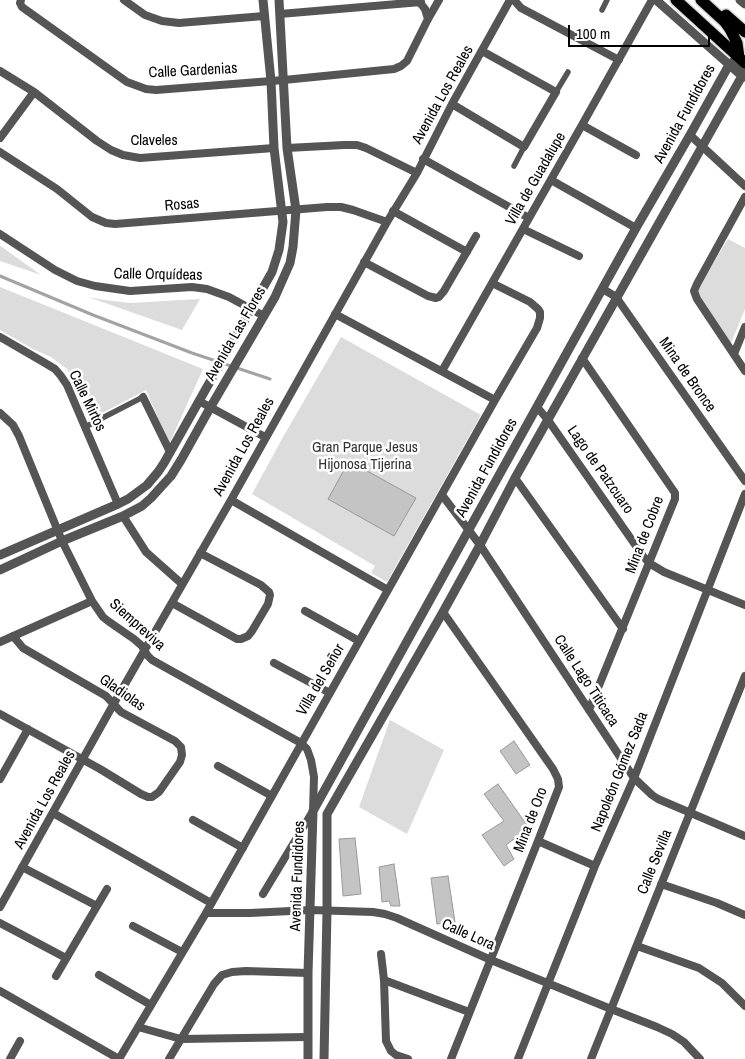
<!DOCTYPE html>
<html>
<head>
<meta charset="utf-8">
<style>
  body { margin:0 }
  #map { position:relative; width:745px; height:1059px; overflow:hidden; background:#fff; font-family:"Archivo Narrow",sans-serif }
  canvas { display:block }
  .scale { position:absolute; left:568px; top:25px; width:142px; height:22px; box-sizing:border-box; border:2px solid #000; border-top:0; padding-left:6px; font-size:15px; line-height:18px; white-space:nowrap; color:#000; -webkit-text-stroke:4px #fff; paint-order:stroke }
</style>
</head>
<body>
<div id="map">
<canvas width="745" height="1059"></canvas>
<div class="scale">100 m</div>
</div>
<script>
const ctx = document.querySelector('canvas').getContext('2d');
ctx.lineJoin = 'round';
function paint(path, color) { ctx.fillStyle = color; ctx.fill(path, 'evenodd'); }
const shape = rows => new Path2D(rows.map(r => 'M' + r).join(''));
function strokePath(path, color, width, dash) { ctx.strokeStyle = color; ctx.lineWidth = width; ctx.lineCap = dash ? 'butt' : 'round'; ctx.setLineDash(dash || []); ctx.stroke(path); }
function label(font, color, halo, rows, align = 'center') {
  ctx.font = font + ' "Archivo Narrow",sans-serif'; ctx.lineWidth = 5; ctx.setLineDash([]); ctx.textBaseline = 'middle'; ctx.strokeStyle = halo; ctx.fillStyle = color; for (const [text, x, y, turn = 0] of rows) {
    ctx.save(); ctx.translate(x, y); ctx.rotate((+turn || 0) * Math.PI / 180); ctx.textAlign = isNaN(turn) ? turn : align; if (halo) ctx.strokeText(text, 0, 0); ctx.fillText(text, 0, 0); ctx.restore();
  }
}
paint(shape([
  [728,239,745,248,745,309,731,343,696,292],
  [0,246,2,247,41,275,0,261],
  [0,287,203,369,169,444,146,390,89,420,77,387,67,369,51,357,33,349,0,330],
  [88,297,104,300,130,303,200,299,182,330],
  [341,337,481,415,387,582,371,573,375,566,252,494,283,437],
  [390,720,444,750,407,834,359,807]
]), '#dcdcdc');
strokePath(shape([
  [0,276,93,315,192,353,270,379]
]), '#a3a3a3', 3);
const building = shape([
  [349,461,416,498,394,536,328,499,349,461],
  [514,741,530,765,516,774,500,751,514,741],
  [498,784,529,828,506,845,514,859,504,866,482,835,504,821,484,794,498,784],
  [355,838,361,894,343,896,339,839,355,838],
  [394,864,400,906,391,906,389,901,382,902,379,867,394,864],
  [448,876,455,922,437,924,431,878,448,876]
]);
paint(building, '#c4c4c4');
strokePath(building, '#999', 1);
const primary = shape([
  [676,0,745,63],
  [701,0,725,22,730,29,737,43,739,57],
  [726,15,745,32]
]);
strokePath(primary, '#dbdbdb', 14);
strokePath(shape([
  [602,10,607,0],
  [556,92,568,72],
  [514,166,524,147],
  [85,427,143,397]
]), '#555', 5.5);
strokePath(shape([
  [21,0,20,3,22,7,127,82,146,89,156,90,284,80,394,69,401,66,407,61,428,19,439,0],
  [124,0,145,15,162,21,179,23,191,22,264,16],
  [418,0,425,9,428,19],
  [514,0,521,8,619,60],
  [280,14,421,2],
  [0,71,34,92,97,141,111,150,123,155,140,158,274,148],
  [452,104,524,147,556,92,482,51],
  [582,125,636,155],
  [690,135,745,186],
  [0,138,34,92],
  [287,148,344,145,357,145,366,148,417,173],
  [0,152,57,189,92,217,106,223,115,224,327,207,341,207,353,210,387,222],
  [423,159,529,218],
  [551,180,636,228],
  [745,197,697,284,694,291,697,299,745,371],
  [393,211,467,252],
  [523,229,579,256],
  [0,234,55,270,77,281,95,286,130,291,192,287,207,289,229,297,264,316],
  [364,262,428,296,436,298,439,297,444,291,476,236],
  [603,289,616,297,745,481],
  [335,314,495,400],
  [0,337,45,363,55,369,61,376,67,385,118,504],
  [734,354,745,327],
  [582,358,675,493,675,499,589,710],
  [442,371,582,125,652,0],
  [143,397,170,452],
  [199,401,265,437],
  [537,407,548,420,643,556,649,563,664,572,745,605],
  [0,413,13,425,19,436,62,541,92,601,103,617,108,621,134,639,142,646,147,655,152,660,301,743,307,749,311,760,314,777,313,811,263,894],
  [515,478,623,629],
  [442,495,480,545,634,778,652,795,658,799,745,836],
  [231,500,388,590],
  [123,516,146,552,182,584],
  [172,603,237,639,241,639,248,636,252,631,268,604,270,595,269,592,261,585,200,553],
  [305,611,359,641],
  [443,612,553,769,558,779,559,787,538,841,451,1059],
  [0,642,92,601],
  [274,663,330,693],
  [0,714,100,769,141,794,148,797,152,797,159,792,180,762,182,755,181,747,175,741,121,712,106,696,23,648,13,636],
  [218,766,272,796],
  [0,779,28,729],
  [53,813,211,903],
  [193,820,243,848],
  [538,841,595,866],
  [22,867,97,906],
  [661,884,717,903,745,915],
  [0,907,113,705,231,500,387,222,417,173,452,104,510,0],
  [206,913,250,913,311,910,373,912,385,914,397,918,491,960,611,1009,657,1027,672,1034,684,1042,700,1059],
  [0,923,66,958],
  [133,926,182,952],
  [637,946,699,968,722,983,745,1006],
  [381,954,384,980,386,1041,391,1051,396,1055,408,1059],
  [99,975,151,1005],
  [56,976,107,889],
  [384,980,469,1012],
  [0,991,119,1059],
  [138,1027,181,1039,307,1037],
  [10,1059,20,1041],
  [119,1059,206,913,495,400,537,328,540,318,540,312,538,309,530,302,492,283],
  [169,1059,214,984,222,975,232,972,246,971,308,973],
  [518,1059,595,866,634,778,745,494],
  [591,1059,745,676]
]), '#555', 8);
strokePath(shape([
  [656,0,742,76,744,77],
  [740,0,745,4],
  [0,555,118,504,128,499,147,485,158,472,164,463,272,272,279,250,283,222,274,148,271,81,263,0],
  [0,570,62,541,123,516,142,506,151,498,171,476,181,460,210,408,275,297,290,263,293,247,296,210,287,148,279,0],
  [308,1059,308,973,313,811,636,228,690,135,729,65,739,57,742,76,515,478,480,545,443,612,327,814,327,911,324,1059]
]), '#555', 9);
strokePath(primary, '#000', 11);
label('15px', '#000', '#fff', [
  ["Calle Gardenias",193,71,-3],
  ["Avenida Los Reales",443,95,-61],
  ["Avenida Fundidores",685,114,-61],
  ["Claveles",154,141],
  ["Villa de Guadalupe",536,179,-60],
  ["Rosas",182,205,-5],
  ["Calle Orquídeas",158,275,1],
  ["Avenida Las Flores",236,334,-60],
  ["Mina de Bronce",687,375,55],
  ["Calle Mirtos",87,401,64],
  ["Avenida Los Reales",244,447,-61],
  ["Avenida Fundidores",487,468,-61],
  ["Lago de Patzcuaro",600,470,55],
  ["Mina de Cobre",645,535,-69],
  ["Siempreviva",137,625,42],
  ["Villa del Señor",321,680,-60],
  ["Calle Lago Titicaca",586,681,57],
  ["Gladiolas",122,693,35],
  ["Napoleón Gómez Sada",620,772,-68],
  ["Avenida Los Reales",45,800,-61],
  ["Mina de Oro",531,820,-69],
  ["Calle Sevilla",655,862,-68],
  ["Avenida Fundidores",298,876,-88],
  ["Calle Lora",468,935,24]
]);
label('15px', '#333', '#fff', [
  ["Gran Parque Jesus",365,448],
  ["Hijonosa Tijerina",365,465]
]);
</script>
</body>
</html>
